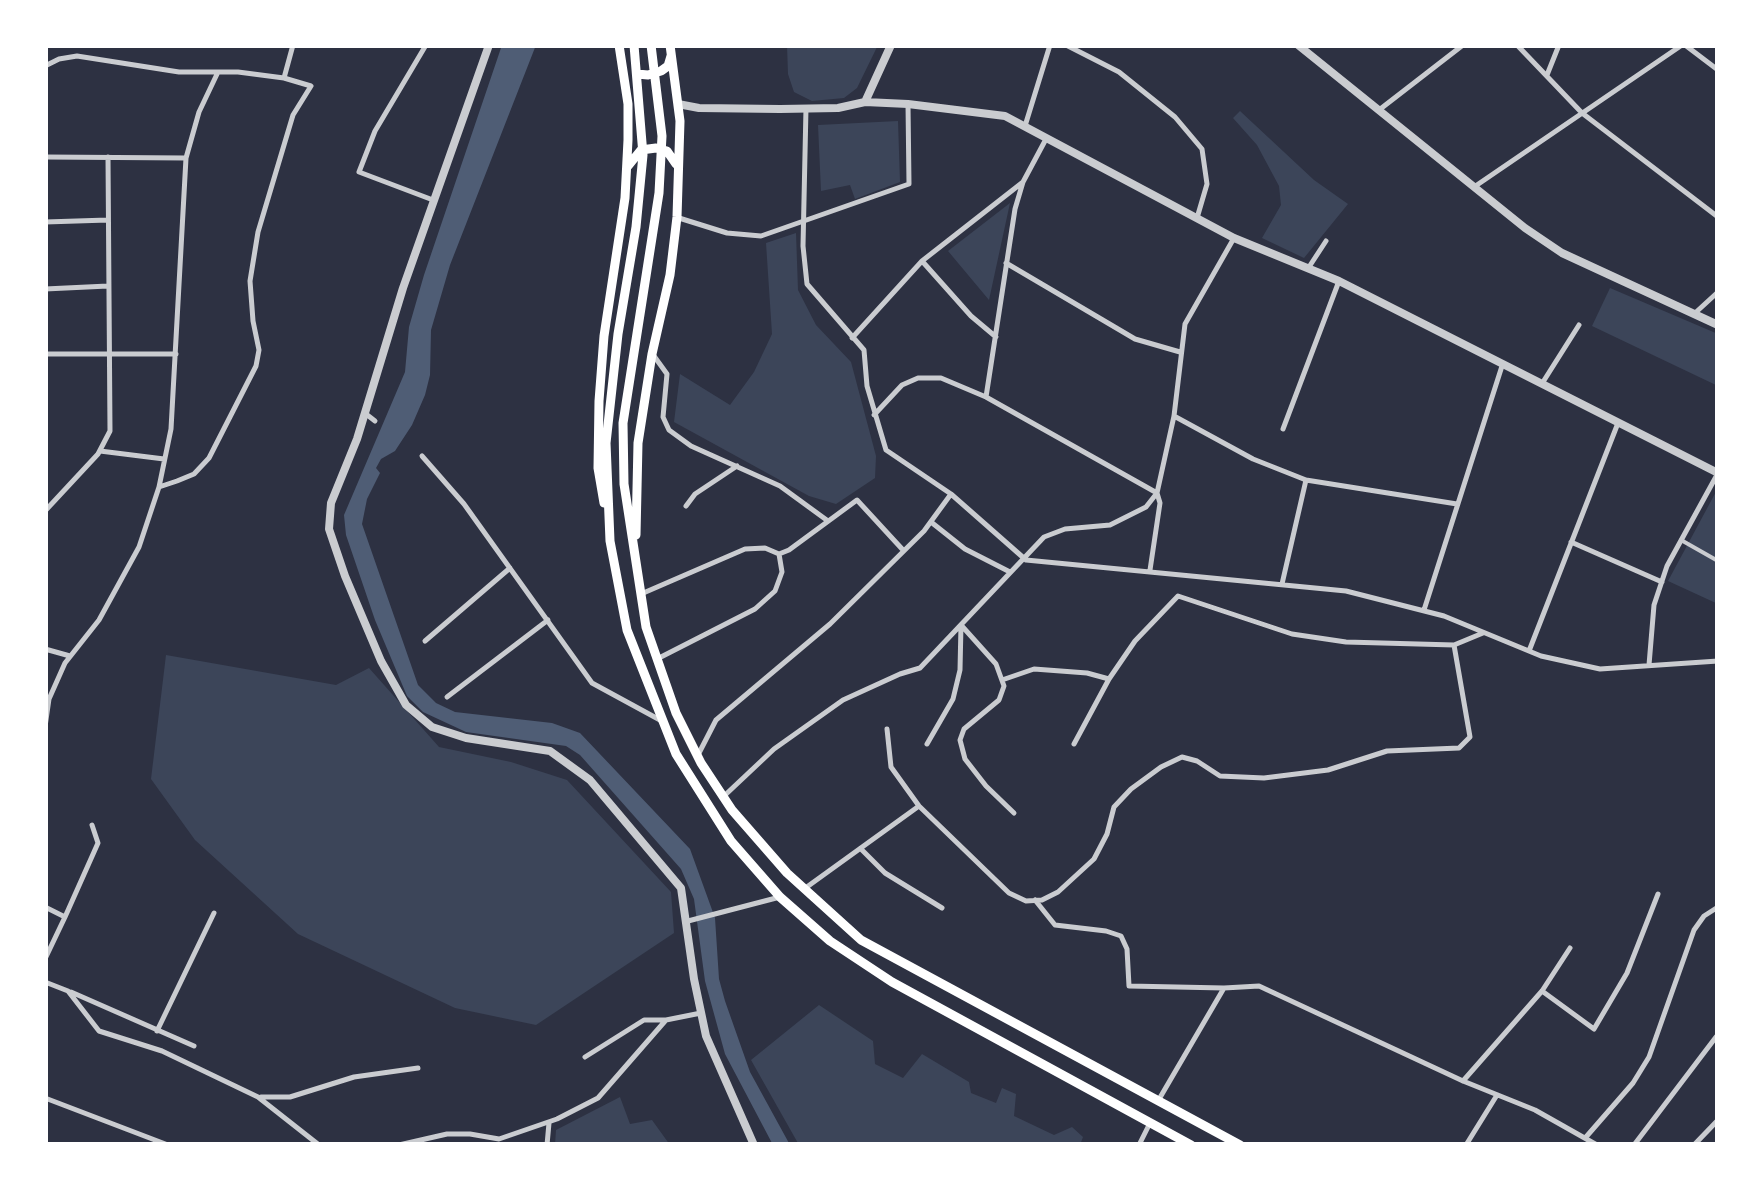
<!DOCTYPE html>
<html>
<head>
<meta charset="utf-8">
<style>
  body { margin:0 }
  #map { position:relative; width:1763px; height:1190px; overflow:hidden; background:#2d3142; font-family:Montserrat,sans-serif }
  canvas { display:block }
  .frame { position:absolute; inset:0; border:48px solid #fff; pointer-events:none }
</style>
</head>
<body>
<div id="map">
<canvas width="1763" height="1190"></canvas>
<div class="frame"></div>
</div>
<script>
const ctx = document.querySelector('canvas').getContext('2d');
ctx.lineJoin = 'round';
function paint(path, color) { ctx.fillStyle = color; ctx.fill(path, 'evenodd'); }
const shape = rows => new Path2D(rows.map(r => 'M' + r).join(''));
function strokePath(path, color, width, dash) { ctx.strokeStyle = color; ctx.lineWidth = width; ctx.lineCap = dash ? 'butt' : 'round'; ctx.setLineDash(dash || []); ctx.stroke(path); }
paint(shape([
  [787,45,878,45,857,88,844,98,812,101,794,92,788,74],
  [1240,111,1314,180,1348,204,1304,258,1262,238,1281,205,1279,186,1257,145,1233,118],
  [898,121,900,182,855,199,850,185,821,191,818,125],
  [1010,203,989,300,948,251],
  [796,233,798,290,816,325,851,362,876,456,875,478,836,504,809,496,674,422,680,374,730,405,754,372,772,334,766,243],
  [1610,288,1718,334,1718,386,1592,326],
  [1718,488,1718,604,1668,581],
  [166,655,336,685,369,668,439,747,511,762,567,780,671,892,674,933,536,1025,455,1008,298,934,195,840,151,779],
  [819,1005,873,1041,875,1064,903,1078,922,1054,969,1082,971,1093,996,1103,1002,1088,1016,1094,1014,1116,1054,1135,1072,1127,1083,1137,1080,1145,799,1145,751,1060],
  [620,1097,630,1124,652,1120,670,1145,555,1145,556,1130]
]), '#3c4559');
paint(shape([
  [502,45,536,45,450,265,431,330,430,375,425,395,412,425,395,451,381,459,376,468,380,473,367,499,362,524,418,685,436,703,455,712,552,723,580,733,690,849,715,918,719,979,725,1001,750,1072,790,1145,773,1145,725,1054,705,981,694,899,681,869,580,755,566,746,466,732,423,712,407,696,375,620,346,535,344,515,405,372,409,327,424,275]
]), '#4f5d75');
strokePath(shape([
  [1681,540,1718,561]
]), '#caccd0', 4);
strokePath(shape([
  [426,45,375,131,359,172,433,200],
  [1066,45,1119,72,1175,117,1202,149,1207,184,1197,218],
  [1517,45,1582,113,1718,217],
  [1685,45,1718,70],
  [45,66,59,59,77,56,179,72,238,72,284,78,293,45],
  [1547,75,1559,45],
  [806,108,803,246,807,284,864,350,867,386,886,450,951,494,1026,560,1346,591,1444,616,1541,656,1600,669,1718,661],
  [1379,110,1463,45],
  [1025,126,1050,45],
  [46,157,186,158,171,429,159,487,177,481,194,474,209,458,256,366,259,350,253,321,250,281,258,232,293,115,311,86,284,78],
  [186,158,199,112,218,72],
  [1474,187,1682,45],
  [679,218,727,233,761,236,909,184,908,104],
  [45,222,108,220],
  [922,261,971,316,996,337],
  [1006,263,1135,339,1180,352],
  [1309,267,1326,241],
  [45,289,108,286],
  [1694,314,1718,292],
  [852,338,922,261,1023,182],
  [45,354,176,354],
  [654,356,667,374,663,417,669,430,691,446,780,486,828,521],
  [1543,382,1579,325],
  [986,397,1015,209,1023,182,1046,139],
  [366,414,375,421],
  [874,415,902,385,918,378,941,378,986,397,1157,493,1160,503,1150,570],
  [1174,416,1253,459,1306,480,1457,504],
  [1283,429,1339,281],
  [100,451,164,459],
  [422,456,464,504,592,683,660,720],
  [686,506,695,494,737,466],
  [45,511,98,454,110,431,108,157],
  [931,522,965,549,1010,572],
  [1571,542,1662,582],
  [1282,584,1306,480],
  [641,594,745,549,765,548,779,554,789,550,857,500,903,550],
  [1424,610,1502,366],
  [961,625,996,664,1004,686,999,700,964,729,960,740,965,759,986,786,1014,813],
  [425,641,510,568],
  [45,649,70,656],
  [1529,651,1618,423],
  [657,659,755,609,775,591,782,572,779,554],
  [1649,665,1654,605,1667,566,1718,473],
  [1002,680,1034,669,1087,673,1109,679,1135,641,1178,596,1292,634,1346,642,1454,645,1483,633],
  [447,697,548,620],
  [45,727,49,699,65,663,99,620,139,547,159,487],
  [887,729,891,767,919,806,1009,893,1026,901,1042,900,1058,892,1094,859,1107,834,1114,807,1131,789,1161,767,1182,757,1197,761,1220,776,1264,778,1328,770,1387,751,1459,748,1470,737,1454,645],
  [927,744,953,699,960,670,961,625],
  [1074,744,1109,679],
  [698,755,716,720,830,624,924,531,951,494],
  [723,797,774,749,843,700,900,674,920,668,1044,537,1065,529,1110,525,1146,507,1157,493,1174,416,1185,324,1234,238],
  [861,849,885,873,942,908],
  [804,889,919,806],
  [1035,900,1055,925,1106,931,1121,936,1127,949,1129,986,1224,988,1259,986,1463,1081,1535,1110,1597,1145],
  [45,907,65,917,98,843,92,825],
  [688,921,780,897],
  [45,959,65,917],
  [45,982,68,991,99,1031,162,1051,258,1097,319,1145],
  [1542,991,1594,1029,1627,973,1658,894],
  [71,992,194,1046],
  [157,1031,214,913],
  [585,1057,644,1020,666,1020],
  [1463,1081,1542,991,1570,948],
  [261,1097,290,1097,354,1077,418,1068],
  [45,1098,168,1145],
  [1158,1101,1224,988],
  [1586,1137,1633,1083,1649,1057,1694,930,1704,916,1718,907],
  [399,1145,447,1134,470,1134,499,1139,557,1119,598,1098,666,1020,701,1013],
  [547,1145,549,1123],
  [1139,1145,1150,1123],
  [1466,1145,1497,1095],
  [1634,1145,1716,1037],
  [1694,1145,1718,1120]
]), '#caccd0', 5);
strokePath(shape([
  [489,45,403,288,357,439,331,503,329,529,345,576,381,661,406,705,432,727,466,738,550,751,590,780,681,888,694,979,706,1036,754,1145],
  [1298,45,1525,228,1562,253,1718,325],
  [865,102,891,45],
  [678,104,699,108,780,109,838,108,865,102,908,104,1005,116,1234,238,1339,281,1718,473]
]), '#caccd0', 8);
strokePath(shape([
  [634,45,643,155,636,227,618,334,606,443,610,541,627,630,676,754,731,841,780,897,830,941,892,982,1191,1145],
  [651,45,662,136,659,193,623,423,624,484,646,627,676,713,701,763,732,810,787,873,861,940,1240,1145],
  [637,74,648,75,661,71,668,66,671,56],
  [628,166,641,150,656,148,667,151,676,164],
  [604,503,598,468,599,401,604,336,625,198,628,140,628,104,619,45],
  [636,535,638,443,652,354,670,275,677,217,680,121,670,45]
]), '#fff', 9);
</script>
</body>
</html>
